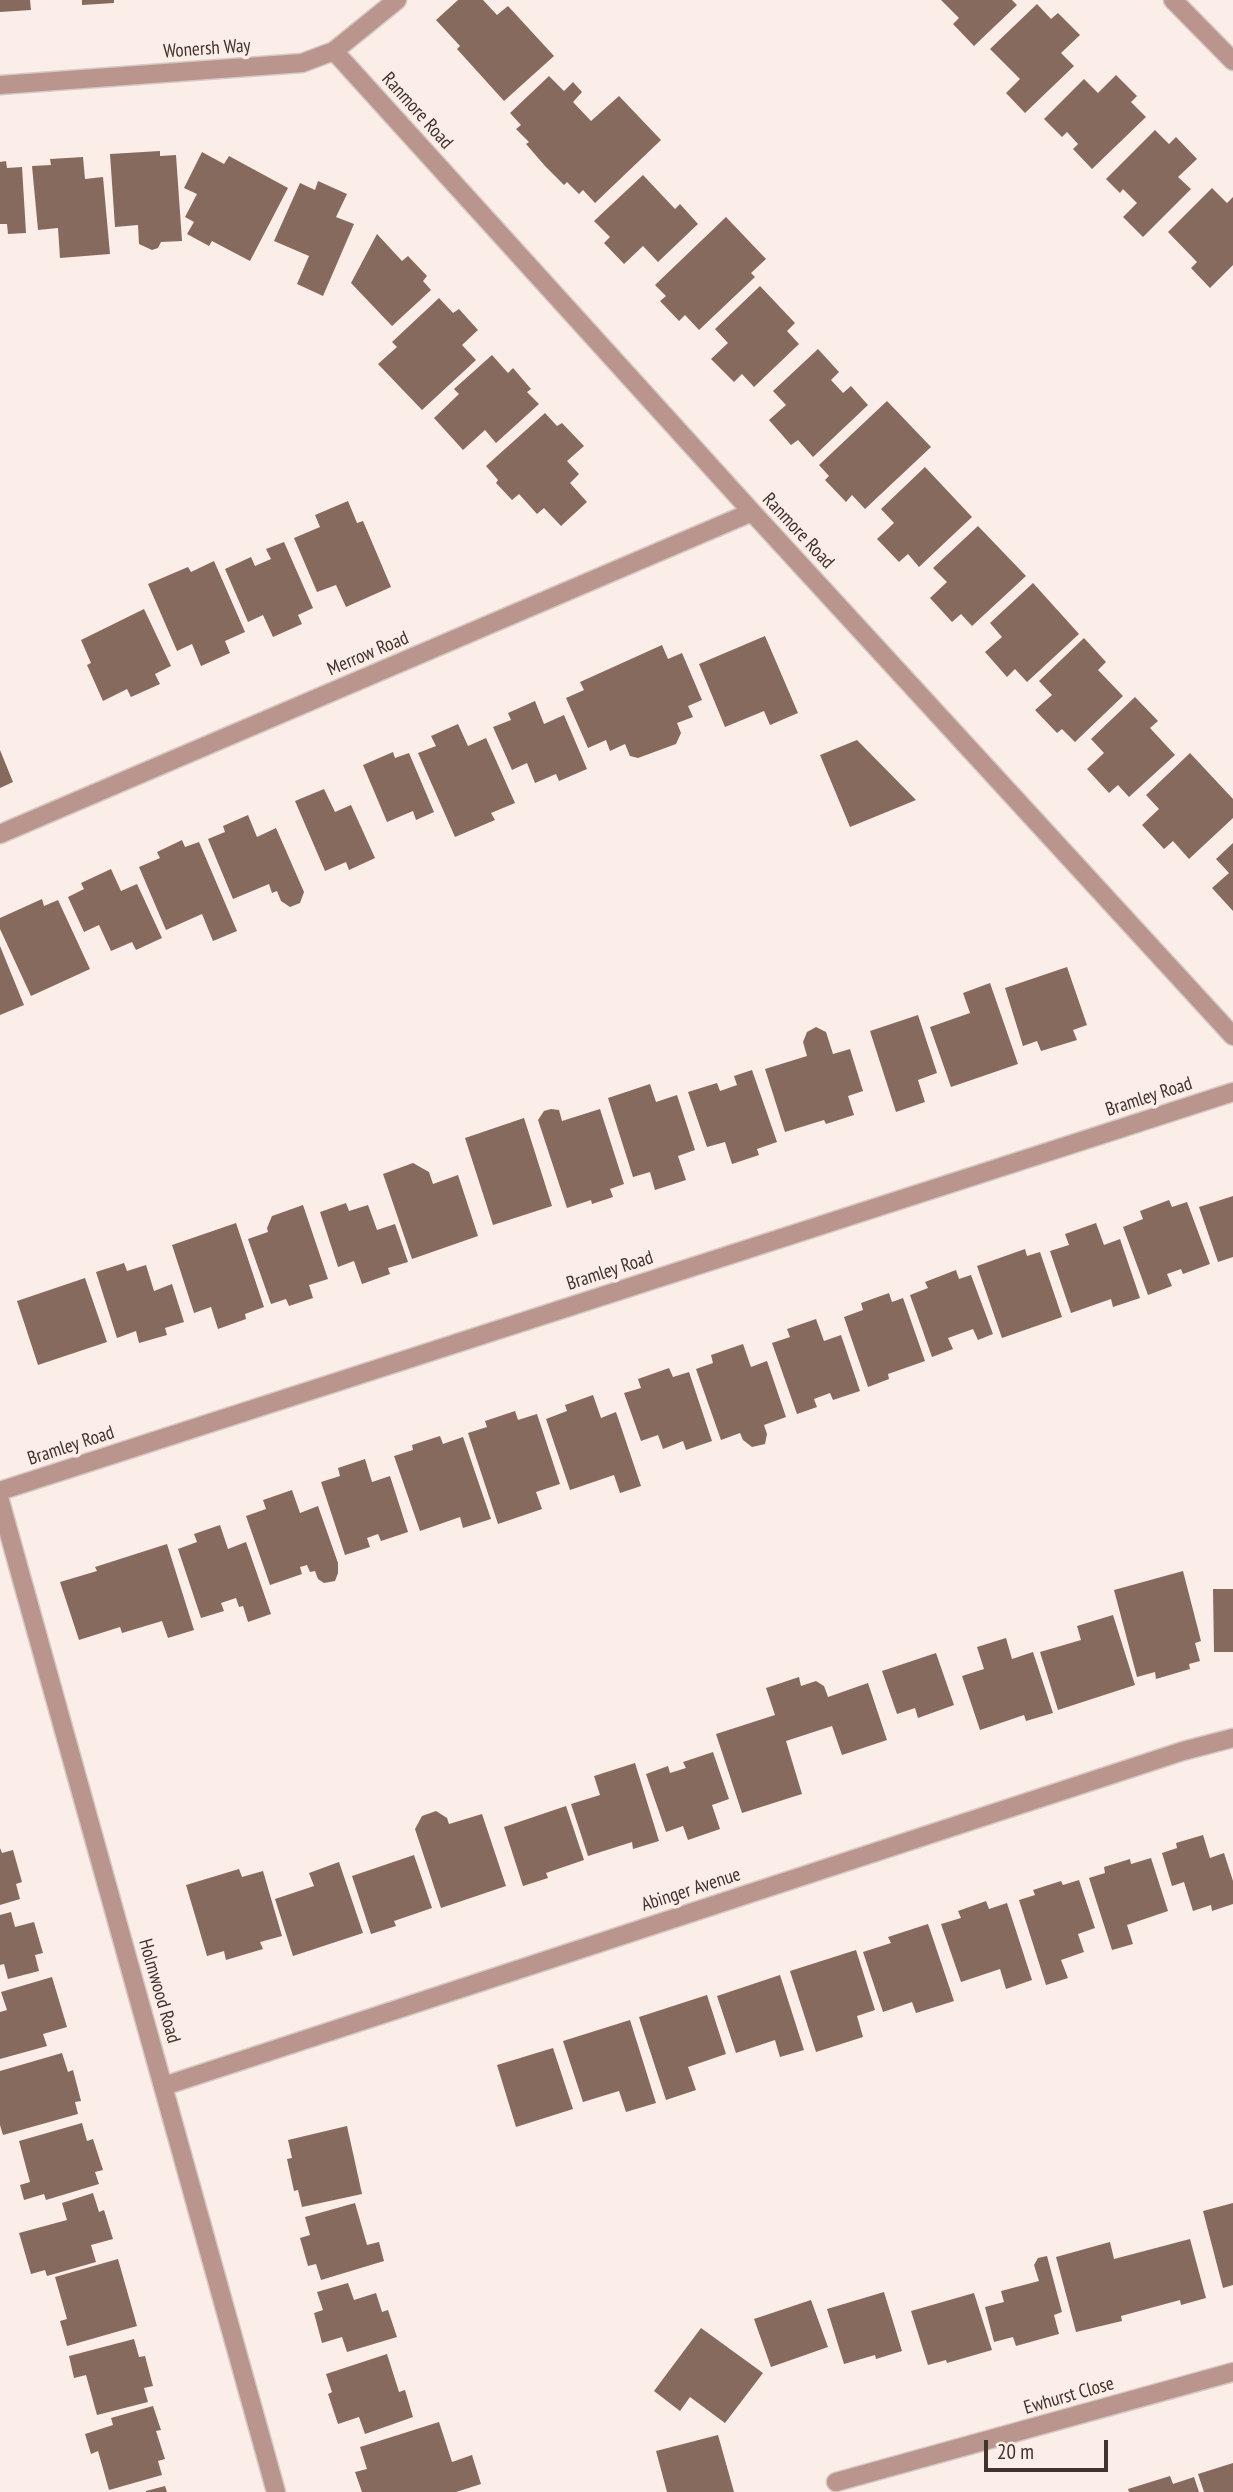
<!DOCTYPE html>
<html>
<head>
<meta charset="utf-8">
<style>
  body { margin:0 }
  #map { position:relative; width:1233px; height:2492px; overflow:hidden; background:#fbede8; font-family:"PT Sans Narrow",sans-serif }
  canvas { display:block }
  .scale { position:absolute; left:984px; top:2440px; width:124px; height:32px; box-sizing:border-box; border:4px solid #41332e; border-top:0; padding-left:9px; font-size:21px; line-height:24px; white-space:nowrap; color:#41332e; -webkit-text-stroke:5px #fbede8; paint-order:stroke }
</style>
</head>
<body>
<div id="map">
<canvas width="1233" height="2492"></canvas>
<div class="scale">20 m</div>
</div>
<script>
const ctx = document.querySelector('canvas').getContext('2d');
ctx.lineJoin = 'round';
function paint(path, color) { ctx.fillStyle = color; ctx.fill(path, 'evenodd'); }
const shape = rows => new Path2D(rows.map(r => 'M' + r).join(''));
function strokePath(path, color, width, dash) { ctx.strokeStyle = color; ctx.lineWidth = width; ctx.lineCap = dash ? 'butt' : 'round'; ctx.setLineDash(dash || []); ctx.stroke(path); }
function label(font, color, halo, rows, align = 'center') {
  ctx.font = font + ' "PT Sans Narrow",sans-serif'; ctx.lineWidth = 7; ctx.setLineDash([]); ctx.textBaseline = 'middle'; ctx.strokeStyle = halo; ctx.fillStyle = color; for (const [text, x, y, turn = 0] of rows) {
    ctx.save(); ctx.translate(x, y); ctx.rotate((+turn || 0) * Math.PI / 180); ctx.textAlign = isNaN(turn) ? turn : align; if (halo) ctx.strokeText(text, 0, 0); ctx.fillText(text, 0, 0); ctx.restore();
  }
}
paint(shape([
  [0,0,30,0,31,10,0,12],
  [82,0,114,0,114,3,82,5],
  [458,0,483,0,497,15,508,6,554,56,504,101,457,49,460,46,436,20],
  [941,0,1012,0,1017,5,974,46,953,24,959,18],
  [1037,4,1051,19,1058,13,1080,35,1061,53,1074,66,1025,113,1006,93,1020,79,990,49],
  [1116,75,1137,96,1131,102,1146,117,1092,169,1073,149,1078,144,1067,132,1062,137,1044,119,1084,79,1098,93],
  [549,76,564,91,573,82,582,92,573,102,591,121,619,96,661,140,595,203,583,190,579,194,567,182,564,185,545,166,526,144,529,142,516,129,521,125,510,113],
  [1155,130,1169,144,1176,137,1197,159,1178,177,1191,189,1143,237,1123,217,1137,203,1123,189,1120,193,1106,179],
  [160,151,160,156,176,155,182,241,161,242,158,248,152,250,139,244,138,225,115,227,110,154],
  [202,152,224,164,229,156,288,188,250,261,212,241,209,246,187,234,194,222,185,217,197,194,184,188],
  [83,157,85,179,103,177,110,254,60,258,58,228,38,230,32,166,51,165,50,159],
  [6,161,7,168,22,167,26,233,8,234,7,224,0,224,0,162],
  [643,175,675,209,680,204,698,224,658,262,643,246,624,264,604,243,610,237,594,221],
  [318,181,347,194,336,217,354,224,323,296,297,284,309,256,274,241,300,183,315,190],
  [1212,188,1227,203,1233,197,1233,265,1210,288,1191,268,1197,262,1168,232],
  [726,217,766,259,751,273,755,277,699,330,685,315,679,321,660,301,666,296,655,285],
  [377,234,402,261,408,256,427,276,423,281,431,290,392,326,351,283],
  [760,286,795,323,787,331,799,344,754,387,742,374,734,382,711,359,728,343,715,329],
  [439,298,453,313,459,309,478,330,462,345,476,360,422,410,378,364,397,347,392,342],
  [818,349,839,372,831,380,843,393,851,386,868,405,813,457,798,440,791,445,769,420,786,405,773,391],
  [492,355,508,373,513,368,531,389,527,392,539,404,496,443,485,430,463,450,434,418,459,394,454,389],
  [887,401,931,447,865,509,852,495,846,502,825,480,829,476,819,465],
  [545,413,557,426,562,423,584,446,567,461,579,474,570,483,587,502,561,526,544,508,537,514,519,494,512,500,496,483,498,480,486,466],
  [925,467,972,517,919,567,908,554,899,562,877,539,894,523,881,509],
  [348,501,357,523,363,521,391,587,346,607,336,585,317,592,294,538,320,527,315,515],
  [978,526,1026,576,972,626,961,614,952,622,930,598,947,582,933,568],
  [284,542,313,608,298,615,302,624,273,637,263,615,248,622,225,569,251,557,255,566,271,559,266,549],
  [214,561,245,632,225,641,230,653,201,666,192,644,177,651,148,584,188,567,191,572],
  [1033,583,1079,634,1027,682,1015,669,1007,677,985,652,1002,637,990,623],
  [144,609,171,666,155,674,160,684,131,697,127,689,103,701,87,665,91,663,81,640],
  [765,636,798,713,770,725,764,711,725,727,699,664],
  [1084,638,1106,662,1098,670,1123,696,1075,742,1062,729,1057,733,1035,710,1052,695,1039,681],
  [662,645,668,659,682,653,702,700,688,706,693,717,677,723,681,733,676,744,638,758,630,756,625,744,610,751,606,740,588,748,566,698,584,690,580,682],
  [1135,697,1158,721,1150,728,1175,755,1129,797,1118,785,1109,793,1087,769,1104,753,1091,739],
  [535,701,544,724,564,715,587,769,559,781,556,774,535,783,527,763,512,770,493,727,511,720,508,713],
  [458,724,468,746,486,738,515,803,491,813,495,820,455,837,418,753,436,746,431,736],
  [857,740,916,800,850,827,820,755],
  [0,750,13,782,0,788],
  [393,752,395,758,409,753,434,812,416,820,413,811,387,822,363,765],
  [1190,753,1233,799,1233,818,1189,859,1173,841,1164,849,1142,825,1159,809,1146,795],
  [324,789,335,812,351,805,375,858,349,870,346,862,325,871,295,801],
  [248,815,257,837,276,828,304,892,300,903,290,907,281,901,277,891,272,893,269,884,233,899,208,839,225,832,223,826],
  [182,840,185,847,199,842,237,931,213,941,202,914,166,930,139,867,160,858,157,852],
  [1233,843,1233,911,1212,888,1229,873,1216,859],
  [111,869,121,891,137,884,162,938,136,950,132,942,111,951,99,925,84,932,68,897,84,889,81,883],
  [42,899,44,906,58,900,90,969,31,996,0,929,0,918],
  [0,946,24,1005,0,1015],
  [1067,967,1087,1025,1073,1030,1077,1040,1041,1051,1037,1041,1023,1046,1005,988],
  [990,983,1018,1064,951,1087,930,1027,970,1013,963,993],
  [918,1015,937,1073,918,1080,925,1102,896,1112,870,1031],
  [816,1027,826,1032,833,1054,850,1049,863,1091,848,1096,854,1115,826,1124,824,1120,785,1132,765,1069,807,1056,803,1042,807,1032],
  [752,1070,777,1142,757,1149,759,1155,732,1164,725,1142,707,1147,688,1092,717,1083,720,1091,737,1085,734,1076],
  [650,1084,656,1102,677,1095,695,1150,678,1156,686,1180,655,1190,650,1172,633,1177,608,1098],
  [551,1109,559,1110,562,1121,600,1109,624,1184,610,1189,613,1197,592,1204,591,1200,567,1208,538,1120,544,1111],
  [524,1118,552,1206,493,1225,465,1138],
  [413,1163,429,1172,433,1184,458,1175,478,1236,412,1259,383,1174],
  [1233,1196,1233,1257,1218,1262,1199,1207],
  [1169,1200,1172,1207,1187,1202,1210,1264,1183,1274,1181,1269,1167,1274,1172,1286,1148,1295,1123,1227,1143,1219,1140,1211],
  [346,1203,349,1211,368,1205,377,1230,395,1224,408,1262,388,1268,390,1274,362,1284,354,1261,338,1267,320,1212],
  [303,1205,328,1279,309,1285,313,1298,289,1306,286,1299,271,1304,248,1239,268,1232,267,1228,272,1216],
  [236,1223,264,1307,245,1314,246,1319,218,1329,211,1307,194,1313,172,1245],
  [1096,1223,1104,1245,1120,1239,1140,1298,1113,1307,1111,1299,1071,1313,1050,1251,1069,1245,1065,1234],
  [1025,1249,1027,1256,1040,1252,1062,1317,1002,1338,977,1266],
  [124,1263,127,1271,146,1265,154,1291,172,1284,184,1322,165,1328,167,1335,139,1343,136,1331,117,1338,96,1272],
  [956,1270,959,1279,971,1275,993,1334,978,1340,973,1329,948,1338,953,1349,932,1357,910,1295,928,1288,925,1282],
  [85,1278,107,1342,38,1365,17,1301],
  [889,1293,892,1302,903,1298,925,1361,888,1374,889,1379,868,1387,844,1317,863,1310,861,1303],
  [816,1319,824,1341,841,1335,860,1391,833,1400,830,1393,814,1399,817,1407,797,1414,772,1343,790,1337,787,1329],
  [743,1344,751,1367,767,1361,786,1417,764,1425,767,1434,765,1444,752,1447,743,1440,740,1433,721,1440,696,1369,713,1363,711,1355],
  [669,1368,673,1377,689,1372,712,1441,686,1450,683,1441,663,1449,658,1435,641,1441,624,1393,641,1388,638,1379],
  [593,1395,601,1418,616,1412,641,1486,620,1493,614,1475,570,1490,546,1419,567,1411,565,1405],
  [515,1411,518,1420,537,1414,560,1484,536,1492,542,1509,498,1524,468,1433,487,1427,485,1421],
  [440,1436,443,1444,463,1437,491,1519,463,1528,460,1517,420,1531,394,1456,413,1450,412,1445],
  [365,1459,372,1482,390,1476,408,1532,381,1541,378,1534,367,1538,370,1547,345,1555,321,1482,340,1476,338,1468],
  [292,1490,300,1513,318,1506,338,1563,338,1573,335,1581,324,1583,318,1579,315,1571,310,1572,307,1565,300,1567,302,1574,270,1585,246,1516,266,1509,263,1500],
  [220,1525,228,1549,246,1542,271,1614,248,1622,243,1606,239,1607,236,1598,221,1603,224,1611,201,1618,178,1549,197,1542,194,1534],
  [167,1544,194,1630,168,1638,162,1621,122,1633,120,1627,79,1640,60,1582,97,1571,95,1567],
  [1183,1571,1201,1641,1195,1643,1200,1661,1189,1664,1190,1669,1156,1679,1155,1672,1137,1677,1114,1590],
  [1213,1589,1233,1589,1233,1652,1214,1652],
  [1113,1615,1135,1685,1058,1710,1040,1652,1081,1640,1077,1626],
  [1006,1638,1012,1659,1033,1652,1053,1713,1026,1721,1024,1715,980,1730,962,1676,984,1669,977,1647],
  [936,1653,954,1705,918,1718,915,1708,897,1714,882,1671],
  [799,1677,801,1686,816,1681,824,1686,828,1697,868,1683,887,1740,842,1755,832,1726,786,1741,802,1794,742,1813,716,1734,775,1715,766,1688],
  [713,1752,729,1799,712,1805,720,1829,688,1840,683,1826,666,1832,646,1774,668,1766,670,1773,686,1768,683,1762],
  [635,1763,659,1841,633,1849,632,1842,588,1856,571,1804,600,1795,594,1776],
  [566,1806,584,1860,546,1873,548,1878,523,1886,504,1827],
  [436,1811,447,1818,449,1824,482,1814,506,1886,441,1908,415,1829,422,1816],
  [1203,1835,1210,1858,1224,1853,1233,1881,1233,1904,1212,1911,1211,1905,1193,1911,1184,1882,1172,1886,1162,1853,1177,1848,1176,1843],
  [0,1848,2,1853,13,1850,22,1882,16,1884,20,1899,0,1905],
  [414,1855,432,1908,394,1921,396,1926,371,1934,352,1876],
  [1151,1858,1168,1911,1127,1925,1133,1944,1112,1950,1089,1878,1105,1873,1104,1867,1130,1859,1131,1864],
  [339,1862,363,1933,293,1956,275,1899,314,1886,309,1873],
  [239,1869,242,1877,263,1871,282,1936,260,1942,263,1949,226,1960,224,1951,207,1956,186,1885],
  [1079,1880,1095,1928,1078,1934,1084,1952,1061,1960,1068,1978,1046,1985,1019,1900,1035,1895,1033,1890,1061,1881,1063,1885],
  [986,1901,989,1909,1007,1903,1032,1980,1006,1989,1000,1969,961,1982,941,1924,961,1918,958,1911],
  [11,1912,15,1927,34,1922,43,1953,35,1955,39,1971,8,1979,4,1964,0,1965,0,1915],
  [928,1924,954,2001,916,2013,912,2002,883,2012,863,1952,891,1943,888,1937],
  [856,1950,875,2010,857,2016,863,2037,816,2052,790,1971],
  [780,1975,804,2050,780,2057,775,2040,736,2053,717,1996],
  [52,1977,67,2027,43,2034,47,2046,0,2059,0,2012,7,2010,1,1992],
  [707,1995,726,2054,688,2067,696,2090,666,2100,639,2017],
  [630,2020,656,2103,626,2112,619,2091,583,2102,563,2041],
  [553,2048,573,2109,516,2127,497,2065],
  [62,2053,68,2072,73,2070,81,2101,75,2102,78,2114,3,2135,0,2125,0,2071],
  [82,2123,87,2141,93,2139,103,2170,95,2172,99,2184,46,2200,44,2194,24,2200,20,2185,30,2182,19,2141],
  [347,2126,362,2194,302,2207,298,2190,294,2191,287,2159,292,2158,288,2140],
  [93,2193,99,2212,104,2210,113,2239,91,2245,96,2262,47,2276,45,2270,31,2274,19,2233,67,2220,62,2203],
  [355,2203,367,2245,379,2242,384,2261,321,2280,316,2264,308,2266,300,2238,310,2235,305,2217],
  [1233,2203,1233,2285,1223,2288,1203,2211],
  [1190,2239,1206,2298,1181,2305,1180,2300,1121,2316,1122,2321,1076,2332,1056,2257,1110,2242,1114,2259],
  [1047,2256,1062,2312,1054,2315,1059,2334,1016,2346,1013,2337,994,2342,985,2307,1004,2302,1001,2291,1039,2281,1034,2265,1038,2258],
  [118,2259,137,2326,67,2346,60,2321,67,2319,55,2277],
  [348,2283,354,2300,376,2293,382,2312,388,2310,397,2337,347,2352,342,2337,322,2343,314,2313,323,2310,317,2292],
  [884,2292,902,2351,876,2359,875,2355,844,2364,827,2309],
  [974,2293,992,2350,947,2363,946,2360,928,2365,911,2311],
  [811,2300,828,2347,771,2367,754,2319],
  [701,2328,763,2373,725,2423,690,2397,680,2411,654,2391],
  [134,2339,139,2357,145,2356,153,2386,144,2388,148,2402,97,2415,86,2375,74,2378,69,2356],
  [387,2354,399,2392,405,2390,413,2417,365,2434,359,2417,338,2424,328,2394,332,2392,326,2374],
  [153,2406,161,2430,156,2431,165,2459,158,2461,162,2475,109,2490,98,2451,91,2454,85,2434,113,2425,111,2418],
  [439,2422,452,2462,472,2455,481,2484,456,2492,362,2492,355,2472,367,2469,360,2447],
  [718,2435,734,2492,667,2492,656,2451],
  [1233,2463,1233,2492,1204,2492,1198,2474],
  [1170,2476,1173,2484,1194,2477,1199,2492,1129,2492,1128,2489],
  [165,2486,167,2492,146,2492,146,2491]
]), '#876a5e');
const minor = shape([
  [1173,0,1233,61],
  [334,51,752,512,1233,1036],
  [0,85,302,63,334,51,397,0],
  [0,834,752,512],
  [0,1491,1233,1092],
  [0,1501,276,2492],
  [164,2086,1183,1751,1233,1738],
  [836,2482,1233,2372]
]);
strokePath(minor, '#d6c8c3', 21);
strokePath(minor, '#b9958e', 18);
label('19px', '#41332e', '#fbede8', [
  ["Wonersh Way",207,49,-4],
  ["Ranmore Road",417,111,48],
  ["Ranmore Road",798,531,47],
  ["Merrow Road",368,654,-23],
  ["Bramley Road",1149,1097,-18],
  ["Bramley Road",610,1271,-18],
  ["Bramley Road",71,1446,-18],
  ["Abinger Avenue",691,1890,-18],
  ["Holmwood Road",159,1991,74],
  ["Ewhurst Close",1069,2396,-16]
]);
</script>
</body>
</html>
